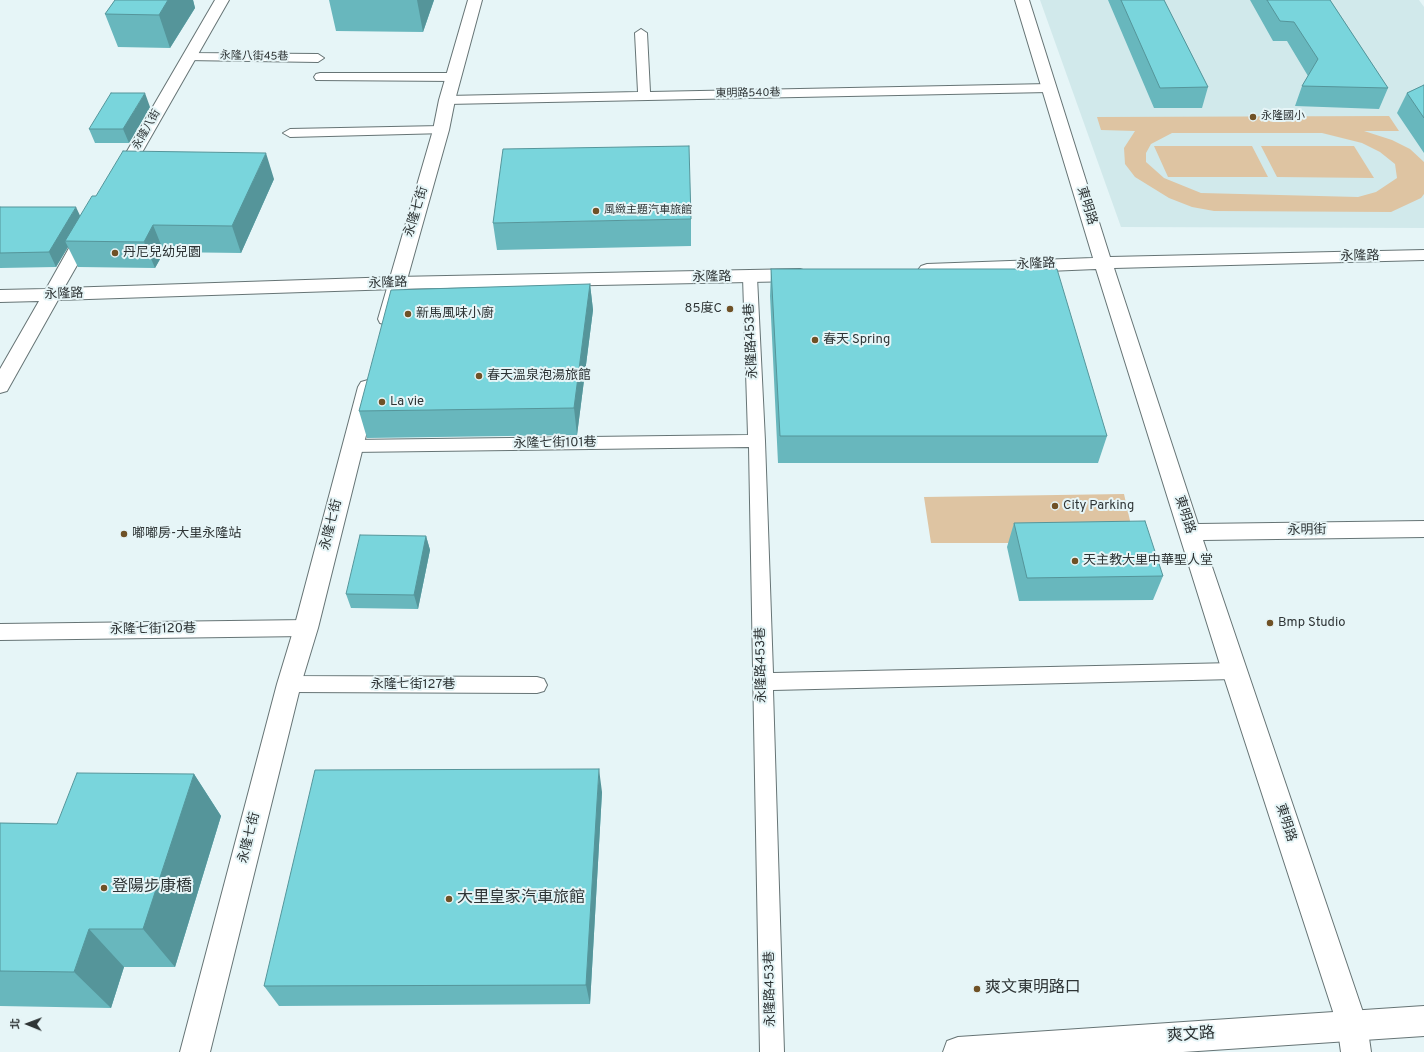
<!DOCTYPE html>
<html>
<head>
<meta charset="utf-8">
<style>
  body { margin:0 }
  #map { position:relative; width:1424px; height:1052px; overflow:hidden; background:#e6f5f7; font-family:Overpass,"Noto Sans TC",sans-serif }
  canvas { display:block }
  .north { position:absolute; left:8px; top:1004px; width:40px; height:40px; -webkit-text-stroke:3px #e6f5f7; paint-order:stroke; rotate:271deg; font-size:11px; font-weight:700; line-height:16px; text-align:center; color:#2e3435 }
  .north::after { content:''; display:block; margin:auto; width:14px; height:18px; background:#2e3435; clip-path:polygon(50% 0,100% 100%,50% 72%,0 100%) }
</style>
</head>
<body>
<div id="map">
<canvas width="1424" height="1052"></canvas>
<div class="north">北</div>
</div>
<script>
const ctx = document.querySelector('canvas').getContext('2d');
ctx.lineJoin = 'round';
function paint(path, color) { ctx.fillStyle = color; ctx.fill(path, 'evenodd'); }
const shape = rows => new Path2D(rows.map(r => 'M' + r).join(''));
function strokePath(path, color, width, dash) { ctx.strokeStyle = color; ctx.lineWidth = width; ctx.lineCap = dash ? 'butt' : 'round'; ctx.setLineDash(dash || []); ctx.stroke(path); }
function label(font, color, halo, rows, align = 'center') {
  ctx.font = font + ' Overpass,"Noto Sans TC",sans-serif'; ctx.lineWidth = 4; ctx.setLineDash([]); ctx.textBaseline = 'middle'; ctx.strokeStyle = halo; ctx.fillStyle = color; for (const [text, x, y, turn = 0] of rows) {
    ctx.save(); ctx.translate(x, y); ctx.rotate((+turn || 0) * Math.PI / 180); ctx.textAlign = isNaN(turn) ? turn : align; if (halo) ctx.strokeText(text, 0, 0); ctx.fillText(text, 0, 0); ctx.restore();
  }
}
paint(shape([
  [1040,0,1419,0,1424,7,1424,228,1121,227]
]), '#d1e9eb');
paint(shape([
  [1389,116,1399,131,1364,131,1392,140,1410,149,1424,162,1424,194,1421,198,1391,212,1214,211,1192,207,1169,198,1135,177,1125,164,1124,148,1135,131,1101,130,1097,117],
  [1172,133,1322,133,1362,143,1380,152,1395,164,1397,178,1376,192,1358,197,1201,193,1164,178,1146,162,1146,153,1151,144],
  [1154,146,1252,146,1268,177,1168,177],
  [1261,146,1354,146,1374,178,1277,177],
  [1124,494,1135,543,931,543,924,497]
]), '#dec4a2');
const lane = shape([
  [641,29,647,33,650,92,1049,84,1055,88,1049,92,447,104,441,100,447,96,638,92,635,33,641,29],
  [190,53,318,54,324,58,318,62,186,60,184,57,186,54,190,53],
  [320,73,454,73,460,77,454,81,316,80,314,77,316,74,320,73],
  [441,126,446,127,447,130,446,133,290,137,283,133,290,129,441,126],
  [750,272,755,274,757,277,765,441,773,673,1234,663,1241,665,1244,671,1241,677,1234,679,773,690,784,1052,760,1052,749,447,352,452,346,450,344,446,346,442,352,440,748,435,743,277,745,274,750,272],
  [306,620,313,622,316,628,313,634,306,636,0,640,0,624,306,620],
  [289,676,537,677,544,679,547,685,544,691,537,693,289,692,282,690,279,684,282,678,289,676]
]);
const street = shape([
  [215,0,229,0,128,177,126,181,120,182,114,181,112,177,215,0],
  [1015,0,1029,0,1110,257,1424,250,1424,260,1114,268,1198,524,1424,521,1424,537,1203,540,1367,1024,1371,1052,1341,1052,1337,1024,1222,671,1096,269,927,276,921,274,918,270,921,266,927,264,1093,258,1015,0],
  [87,227,93,228,96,232,64,288,396,277,800,269,806,271,809,275,806,279,800,281,396,289,58,300,7,391,0,393,0,369,39,301,0,302,0,290,46,289,78,232,81,228,87,227]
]);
const secondary = shape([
  [468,0,482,0,455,100,449,130,396,319,394,323,387,325,380,323,378,319,433,130,439,100,468,0],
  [368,380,375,382,378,387,318,628,301,684,210,1052,180,1052,277,684,294,628,358,387,361,382,368,380],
  [1424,1006,1424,1036,1183,1052,943,1052,947,1041,958,1037,1424,1006]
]);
strokePath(lane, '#667475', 2);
strokePath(street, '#667475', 2);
strokePath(secondary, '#667475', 2);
paint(lane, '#fff');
paint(street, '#fff');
paint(secondary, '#fff');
paint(shape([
  [115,0,193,0,195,8,170,48,118,47,105,14],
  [329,0,434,0,423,32,336,31],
  [1108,0,1164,0,1208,87,1202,108,1154,108],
  [1250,0,1330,0,1388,88,1379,109,1295,106,1302,86,1308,76,1287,41,1273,41],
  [1424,85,1424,153,1397,113,1407,93],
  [150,107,129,143,95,143,89,129],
  [274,179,241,253,164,252,155,268,78,267,68,247,56,267,0,268,0,207,80,216,96,196],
  [691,219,691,246,497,250,493,223],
  [771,269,1107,436,1098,463,778,463,770,296],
  [590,284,593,310,577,435,367,438,359,411],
  [1014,523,1163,576,1153,600,1019,601,1007,547],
  [426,536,430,550,418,609,351,608,346,594],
  [194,774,221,816,175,967,124,967,111,1008,0,1006,0,823,57,824],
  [602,792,590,1004,279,1006,264,986]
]), '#68b7bd');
paint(shape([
  [168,0,193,0,195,8,170,48,159,15],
  [417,0,434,0,423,32],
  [145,93,150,107,129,143,123,129],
  [266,153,274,179,241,253,232,226],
  [76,207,83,222,65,241,68,247,56,267,49,252],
  [153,225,164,252,155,268,144,242],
  [590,284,593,310,577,435,574,408],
  [426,536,430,550,418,609,414,595],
  [599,769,602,792,590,1004,586,985],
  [194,774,221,816,175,967,143,929],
  [89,929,124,967,111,1008,74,972]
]), '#55959a');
const building = shape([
  [115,0,168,0,159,15,105,14,115,0],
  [1121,0,1164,0,1208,87,1160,88,1121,0],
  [1267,0,1330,0,1388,88,1302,86,1318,59,1294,22,1280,21,1267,0],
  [1424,85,1424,118,1407,93,1424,85],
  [111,93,145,93,123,129,89,129,111,93],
  [689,146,691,219,493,223,503,149,689,146],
  [123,151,266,153,232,226,153,225,144,242,65,241,92,196,96,196,123,151],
  [0,207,76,207,49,252,0,253,0,207],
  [771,269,1057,269,1107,436,780,436,771,269],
  [590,284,574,408,359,411,391,290,590,284],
  [1145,521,1163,576,1027,578,1014,523,1145,521],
  [360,535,426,536,414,595,346,594,360,535],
  [599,769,586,985,264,986,315,770,599,769],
  [77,773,194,774,143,929,89,929,74,972,0,971,0,823,57,824,77,773]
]);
paint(building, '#79d5dc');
strokePath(building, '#55959a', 1);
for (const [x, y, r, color] of [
  [1253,117,4,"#6f5126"],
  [596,211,4,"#6f5126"],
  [115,253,4,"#6f5126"],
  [730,309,4,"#6f5126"],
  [408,314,4,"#6f5126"],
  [815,340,4,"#6f5126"],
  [479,376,4,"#6f5126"],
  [382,402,4,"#6f5126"],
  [1055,506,4,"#6f5126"],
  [124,534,4,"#6f5126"],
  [1075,561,4,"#6f5126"],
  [1270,623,4,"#6f5126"],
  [104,888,4,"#6f5126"],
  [449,899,4,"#6f5126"],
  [977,989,4,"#6f5126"]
]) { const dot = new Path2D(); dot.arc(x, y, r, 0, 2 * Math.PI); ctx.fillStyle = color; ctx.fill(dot); strokePath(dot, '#e6f5f7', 1.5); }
label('11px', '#2e3435', '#e6f5f7', [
  ["永隆八街45巷",254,57,1],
  ["東明路540巷",748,94,-1],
  ["永隆八街",147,130,-60]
]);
label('11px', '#2e3435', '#e6f5f7', [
  ["永隆國小",1261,117],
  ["風緻主題汽車旅館",604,211]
], 'left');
label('13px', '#2e3435', '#e6f5f7', [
  ["東明路",1086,206,73],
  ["永隆七街",417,212,-73],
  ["永隆路",1360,257,-1],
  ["永隆路",1036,265,-2],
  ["永隆路",712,278,-1],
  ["永隆路",388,284,-2],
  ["永隆路",64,295,-2],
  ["永隆路453巷",752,341,-93],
  ["永隆七街101巷",555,444,-1],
  ["東明路",1184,515,72],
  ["永隆七街",332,525,-76],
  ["永明街",1307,531,-1],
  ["永隆七街120巷",153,630,-1],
  ["永隆路453巷",762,665,-91],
  ["永隆七街127巷",413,685],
  ["東明路",1285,823,72],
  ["永隆七街",250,838,-76],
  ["永隆路453巷",771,989,-91]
]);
label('13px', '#2e3435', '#e6f5f7', [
  ["丹尼兒幼兒園",123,253],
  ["85度C",722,309,"right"],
  ["新馬風味小廚",416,314],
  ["春天 Spring",823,340],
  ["春天溫泉泡湯旅館",487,376],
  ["La vie",390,402],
  ["City Parking",1063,506],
  ["嘟嘟房-大里永隆站",132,534],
  ["天主教大里中華聖人堂",1083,561],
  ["Bmp Studio",1278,623]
], 'left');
label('16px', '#2e3435', '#e6f5f7', [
  ["登陽步康橋",112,888],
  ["大里皇家汽車旅館",457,899],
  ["爽文東明路口",985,989]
], 'left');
label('16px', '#2e3435', '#e6f5f7', [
  ["爽文路",1191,1036,-4]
]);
</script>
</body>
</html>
